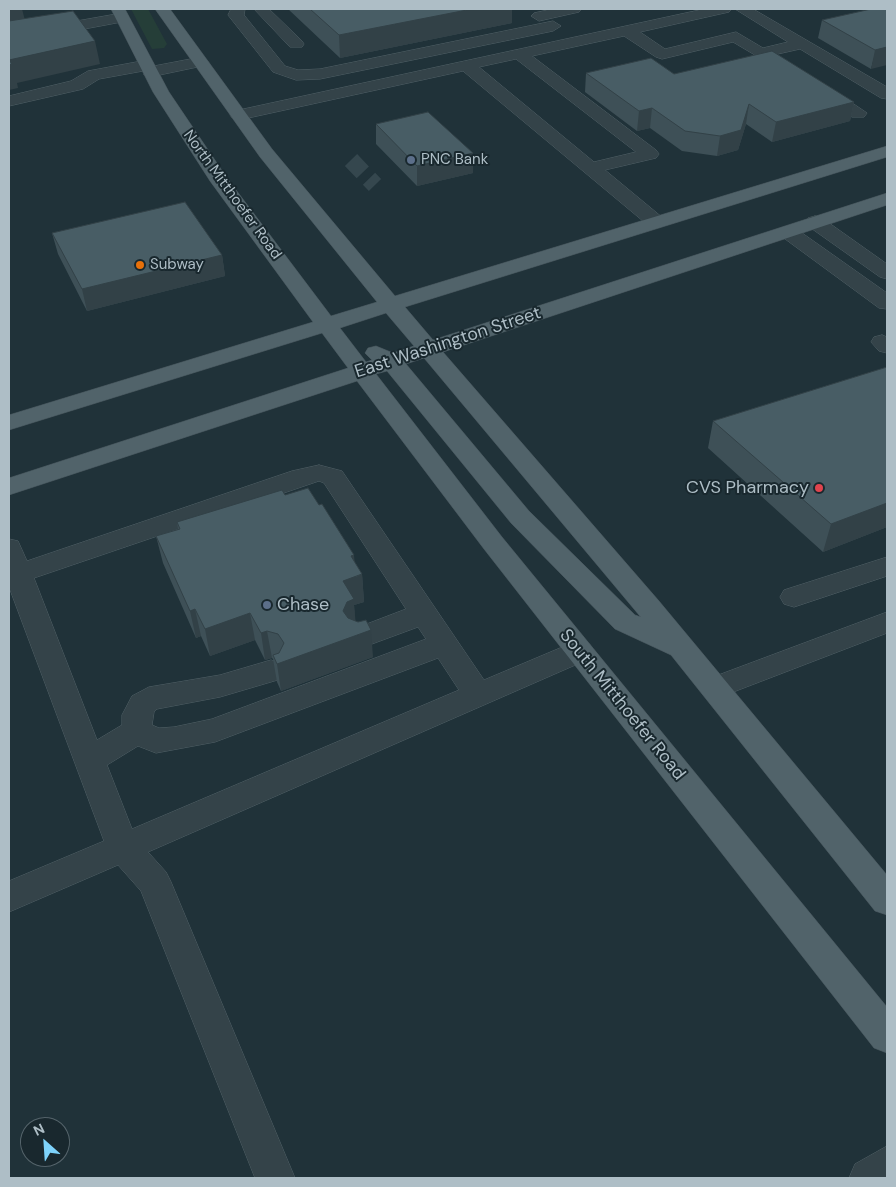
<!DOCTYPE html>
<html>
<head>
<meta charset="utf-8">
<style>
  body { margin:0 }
  #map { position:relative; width:896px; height:1187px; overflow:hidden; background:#203239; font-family:"DM Sans",sans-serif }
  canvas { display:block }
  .frame { position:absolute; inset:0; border:10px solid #aebec6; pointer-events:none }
  .north { position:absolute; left:20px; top:1117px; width:50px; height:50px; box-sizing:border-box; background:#19282e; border:1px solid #55646b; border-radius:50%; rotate:334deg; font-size:14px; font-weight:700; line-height:20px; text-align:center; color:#aebec6 }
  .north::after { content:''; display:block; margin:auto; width:18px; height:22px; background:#7ed3fb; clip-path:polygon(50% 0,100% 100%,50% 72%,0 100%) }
</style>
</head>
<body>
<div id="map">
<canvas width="896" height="1187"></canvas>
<div class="frame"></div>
<div class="north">N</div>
</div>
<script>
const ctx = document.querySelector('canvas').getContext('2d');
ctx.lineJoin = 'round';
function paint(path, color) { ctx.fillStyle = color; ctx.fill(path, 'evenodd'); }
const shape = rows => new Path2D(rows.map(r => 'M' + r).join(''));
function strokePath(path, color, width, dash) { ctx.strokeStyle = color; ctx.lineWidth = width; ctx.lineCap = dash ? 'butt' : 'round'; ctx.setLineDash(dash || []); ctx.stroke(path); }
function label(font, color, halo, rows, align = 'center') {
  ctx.font = font + ' "DM Sans",sans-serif'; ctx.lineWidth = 4; ctx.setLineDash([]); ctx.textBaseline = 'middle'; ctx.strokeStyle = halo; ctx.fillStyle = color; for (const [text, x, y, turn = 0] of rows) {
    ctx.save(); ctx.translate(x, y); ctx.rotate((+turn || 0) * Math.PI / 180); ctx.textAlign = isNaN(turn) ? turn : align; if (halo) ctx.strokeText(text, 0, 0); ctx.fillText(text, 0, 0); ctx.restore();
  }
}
paint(shape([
  [131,9,148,9,167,44,164,48,152,49]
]), '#253e38');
strokePath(shape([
  [351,160,375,185]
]), '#35474e', 17, [17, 9]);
const minor = shape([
  [231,9,245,9,244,15,285,66,298,70,320,69,553,21,561,26,553,31,320,79,296,80,273,72,228,15,231,9],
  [254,9,269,9,302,41,304,44,302,47,290,47,254,9],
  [552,9,582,9,579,12,539,21,531,16,534,13,552,9],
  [704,9,732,9,729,12,640,32,665,49,736,32,763,48,788,42,735,9,753,9,887,87,887,99,881,98,800,49,760,58,733,42,662,59,656,57,624,36,532,56,656,150,659,154,656,158,605,170,663,218,666,222,663,226,656,228,649,226,463,71,239,120,233,119,230,115,233,111,239,110,704,9],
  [516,59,636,152,594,162,479,67,516,59],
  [122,13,127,15,130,18,127,21,9,43,9,33,122,13],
  [201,57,209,62,207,65,150,77,144,75,143,71,99,79,83,89,9,106,9,96,71,81,88,71,147,60,153,62,154,66,201,57],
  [821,85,827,86,867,113,864,117,852,117,815,94,813,90,815,86,821,85],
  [815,216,822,218,887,264,887,279,880,277,808,226,805,222,808,218,815,216],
  [788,226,795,228,887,293,887,309,879,308,781,236,778,232,781,228,788,226],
  [882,335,887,337,887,353,879,351,871,342,874,337,882,335],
  [319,465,342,471,484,680,579,640,589,643,593,651,589,659,148,852,166,872,171,882,295,1178,255,1178,141,891,118,865,9,912,9,881,104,841,9,587,9,539,18,541,27,561,292,471,319,465],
  [319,481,324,483,406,609,351,630,347,637,351,644,361,648,418,627,426,639,212,719,174,727,159,728,152,725,154,712,157,709,220,697,281,679,286,671,281,663,271,660,220,675,149,687,132,696,122,715,122,725,97,740,34,578,319,481],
  [438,658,459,690,132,829,107,765,138,746,156,753,215,742,438,658],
  [887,557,887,576,794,607,784,604,780,597,784,590,887,557],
  [887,612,887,633,715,699,705,696,700,688,705,680,887,612],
  [887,1146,887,1178,849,1178,855,1164,887,1146]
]);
const major = shape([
  [111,9,125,9,169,92,227,178,331,316,377,302,260,157,155,9,170,9,272,149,395,296,887,146,887,157,405,307,433,340,887,193,887,205,443,352,659,601,887,875,887,915,875,911,671,655,615,629,511,523,387,371,376,374,502,537,887,1007,887,1053,874,1048,484,549,357,381,9,495,9,478,348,368,322,333,9,430,9,415,313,322,210,181,153,92,111,9],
  [386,313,414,346,393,353,376,346,368,348,365,353,372,360,366,362,340,328,386,313],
  [424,358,639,615,641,617,635,615,529,511,406,364,424,358]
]);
strokePath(minor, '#516167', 1);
strokePath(major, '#404f56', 1);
paint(minor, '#344349');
paint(major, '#51636a');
paint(shape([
  [288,9,512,9,512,23,340,58],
  [887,9,871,69,818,38,822,20],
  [586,73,674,74,854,102,850,121,772,142,746,124,738,150,717,156,682,151,650,128,637,131,585,92],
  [376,124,473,173,417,186,376,144],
  [52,233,222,255,225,276,87,311,58,254],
  [887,367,887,527,823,552,708,448,713,421],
  [285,495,354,561,362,574,364,602,354,605,355,621,373,657,281,691,277,682,273,659,272,658,265,660,255,640,210,656,201,636,196,638,163,563,156,536,178,529,177,522]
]), '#3e5057');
paint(shape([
  [9,9,22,9,27,28,9,32],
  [472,9,512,9,512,23,340,58,339,35],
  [95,41,100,64,17,83,18,88,9,90,9,60],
  [887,47,887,65,871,69,875,50],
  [854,102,850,121,772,142,776,122],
  [749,104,746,124,738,150,717,156,720,136],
  [652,108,650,128,637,131,639,111],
  [473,153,473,173,417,186,417,166],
  [222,255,225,276,87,311,82,289],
  [887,503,887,527,823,552,831,524],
  [354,555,356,577,362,574,364,602,354,605,356,626,349,629,343,611,343,581,351,556],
  [195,609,201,636,196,638,190,611],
  [250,613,255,640,210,656,205,629],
  [371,630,373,657,281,691,277,664],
  [267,631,272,658,265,660,261,633]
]), '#324147');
const building = shape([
  [310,9,472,9,339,35,310,9],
  [871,9,887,9,887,47,875,50,822,20,871,9],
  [73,11,95,41,9,60,12,64,9,65,9,21,73,11],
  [772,51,854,102,776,122,749,104,741,130,720,136,685,131,652,108,639,111,586,73,651,58,674,74,772,51],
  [428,112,473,153,417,166,376,124,428,112],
  [185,202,222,255,82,289,52,233,185,202],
  [887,367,887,503,831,524,713,421,887,367],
  [308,488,319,505,322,504,354,555,351,556,362,574,343,581,354,599,347,602,343,611,348,618,358,622,366,620,371,630,277,664,273,655,279,653,284,643,278,634,267,631,261,633,250,613,205,629,195,609,190,611,156,536,180,529,177,522,282,490,285,495,308,488]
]);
paint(building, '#485d65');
strokePath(building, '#324147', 1);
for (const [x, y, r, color] of [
  [411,160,5,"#5c6f8a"],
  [140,265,5,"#e8710a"],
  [819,488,5,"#e0444e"],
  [267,605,5,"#5c6f8a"]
]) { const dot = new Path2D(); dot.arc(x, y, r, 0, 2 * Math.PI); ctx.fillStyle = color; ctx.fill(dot); strokePath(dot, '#19282e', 2); }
label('15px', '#aebec6', '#19282e', [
  ["PNC Bank",421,160],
  ["Subway",150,265]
], 'left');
label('15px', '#aebec6', '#19282e', [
  ["North Mitthoefer Road",232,195,54]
]);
label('18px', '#aebec6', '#19282e', [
  ["East Washington Street",448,343,-18],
  ["South Mitthoefer Road",622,705,51]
]);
label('18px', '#aebec6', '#19282e', [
  ["CVS Pharmacy",809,488],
  ["Chase",277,605,"left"]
], 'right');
</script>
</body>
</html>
